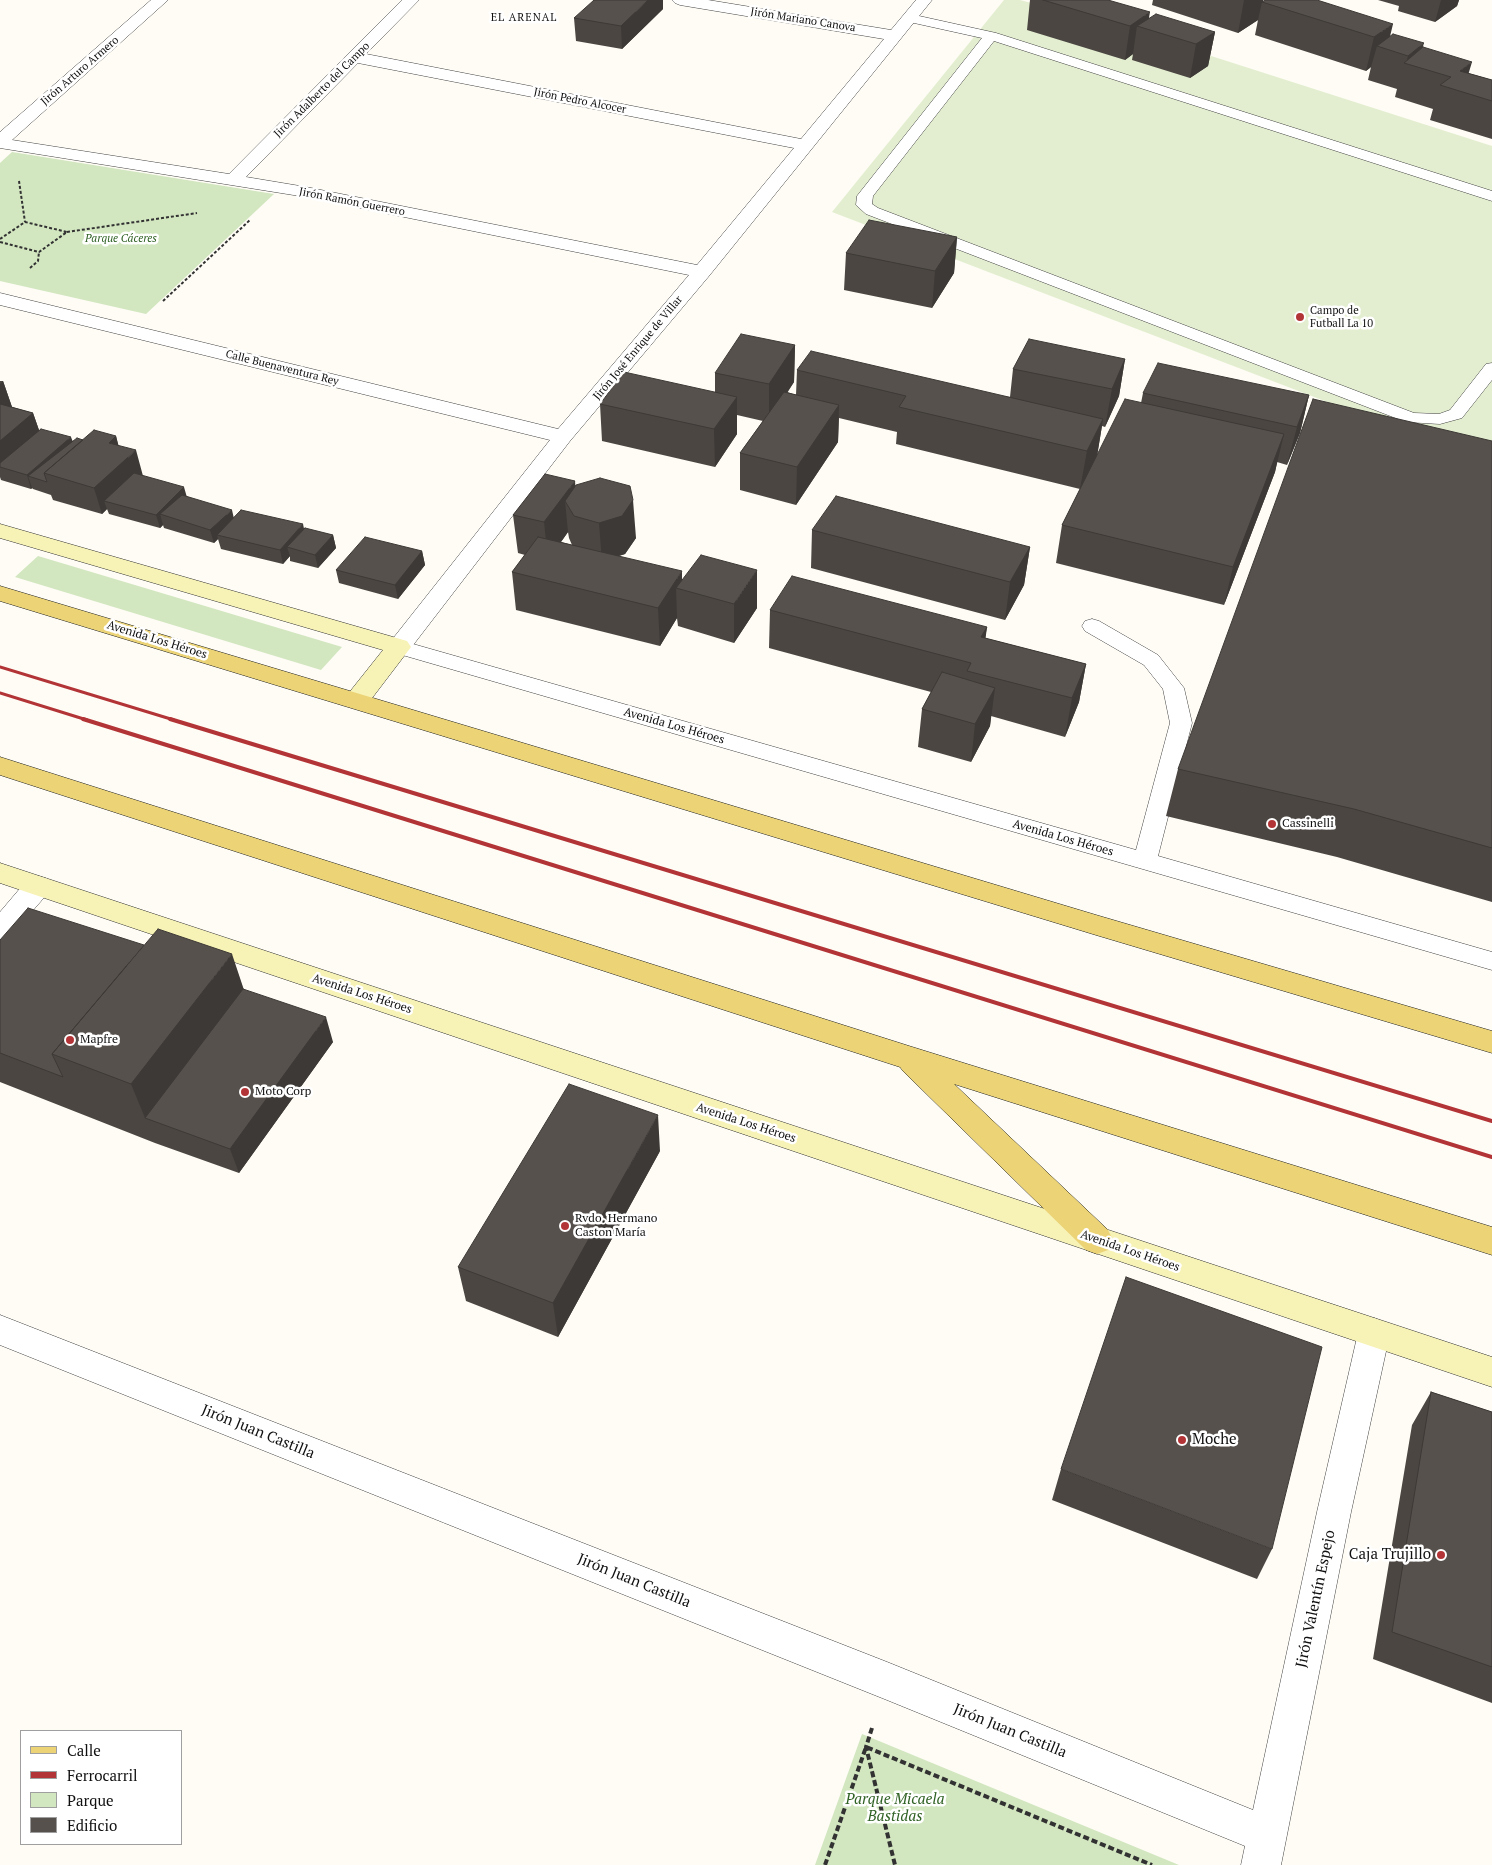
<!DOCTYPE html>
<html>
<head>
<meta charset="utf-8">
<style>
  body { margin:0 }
  #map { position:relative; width:1492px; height:1865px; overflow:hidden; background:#fefcf4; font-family:"PT Serif",serif }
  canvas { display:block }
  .legend { position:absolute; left:20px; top:1730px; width:162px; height:115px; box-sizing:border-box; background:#fff; border:1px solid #9f9f9f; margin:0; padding:6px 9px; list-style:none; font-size:15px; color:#101010 }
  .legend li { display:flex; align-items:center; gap:10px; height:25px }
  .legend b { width:25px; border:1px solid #9f9f9f }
</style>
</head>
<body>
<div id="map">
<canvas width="1492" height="1865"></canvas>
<ul class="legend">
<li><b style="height:6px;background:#ebd376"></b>Calle</li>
<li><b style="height:6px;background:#b33436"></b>Ferrocarril</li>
<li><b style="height:14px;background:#d2e6c0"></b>Parque</li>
<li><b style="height:14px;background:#57514d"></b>Edificio</li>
</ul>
</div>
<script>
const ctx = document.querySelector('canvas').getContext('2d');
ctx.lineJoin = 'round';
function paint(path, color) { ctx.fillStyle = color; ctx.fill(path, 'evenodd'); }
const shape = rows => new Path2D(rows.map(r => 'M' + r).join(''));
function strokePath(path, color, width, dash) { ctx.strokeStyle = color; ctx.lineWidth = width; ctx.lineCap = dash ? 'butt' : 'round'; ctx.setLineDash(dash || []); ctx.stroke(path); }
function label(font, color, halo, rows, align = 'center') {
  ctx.font = font + ' "PT Serif",serif'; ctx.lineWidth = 5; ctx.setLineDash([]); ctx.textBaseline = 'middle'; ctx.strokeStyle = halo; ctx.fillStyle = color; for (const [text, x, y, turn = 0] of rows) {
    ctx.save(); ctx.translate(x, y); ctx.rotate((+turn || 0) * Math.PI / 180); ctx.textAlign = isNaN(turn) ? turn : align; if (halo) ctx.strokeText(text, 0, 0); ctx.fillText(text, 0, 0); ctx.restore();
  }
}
paint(shape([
  [12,152,274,194,146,314,0,281,0,163],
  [38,556,342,647,321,670,15,577],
  [862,1734,1179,1865,815,1865]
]), '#d2e6c0');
paint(shape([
  [1004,0,1020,0,1102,21,1492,146,1492,450,1382,423,832,212]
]), '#e3eed0');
const lane = shape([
  [910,14,996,33,1492,191,1492,201,994,41,873,196,872,204,878,208,1414,413,1439,414,1450,410,1486,364,1492,363,1492,380,1462,418,1440,424,1406,422,866,214,856,205,857,196,982,38,905,21,903,18,910,14],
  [1092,619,1099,621,1158,655,1184,688,1192,723,1158,856,1492,952,1492,970,392,652,389,647,392,642,399,640,406,642,1136,850,1170,723,1163,689,1144,665,1085,631,1082,626,1085,621,1092,619]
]);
const street = shape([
  [151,0,168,0,12,140,229,174,402,0,419,0,366,54,801,139,884,39,680,5,675,3,672,0,708,0,891,30,916,0,932,0,709,276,570,441,407,653,399,655,391,653,387,647,391,641,550,440,0,305,0,293,558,429,689,275,306,197,0,148,0,132,151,0],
  [358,63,794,148,697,265,306,187,246,177,358,63],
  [38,876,48,879,51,886,48,893,10,937,0,940,0,912,28,879,38,876],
  [0,1315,887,1662,1253,1810,1317,1512,1358,1333,1362,1323,1374,1318,1386,1323,1390,1333,1351,1512,1281,1865,1241,1865,1245,1846,887,1700,0,1345,0,1315]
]);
const secondary = shape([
  [0,524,407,641,411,647,366,706,357,708,348,706,345,700,348,694,383,650,0,538,0,524],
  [0,863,1492,1357,1492,1387,0,883,0,863]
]);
const primary = shape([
  [0,586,1096,915,1492,1031,1492,1053,1096,935,0,601,0,586],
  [0,757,909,1046,1492,1227,1492,1255,954,1084,1108,1230,1113,1240,1108,1250,1097,1254,1086,1250,903,1071,900,1067,0,775,0,757]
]);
strokePath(lane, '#434343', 1);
strokePath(street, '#434343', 1);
strokePath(secondary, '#323232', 1);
strokePath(primary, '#212121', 1);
strokePath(shape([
  [19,181,25,222],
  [67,232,197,213],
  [0,239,25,222,67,232,39,252,0,242],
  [30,268,38,261,39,252],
  [163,301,250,220]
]), '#323232', 2, [3, 2]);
strokePath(shape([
  [872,1728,866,1747,895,1865],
  [825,1865,866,1747,1152,1865]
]), '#323232', 4, [6, 3]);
paint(lane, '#fff');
paint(street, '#fff');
paint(secondary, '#f7f2b5');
paint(primary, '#ebd376');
strokePath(shape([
  [0,667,174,720],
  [0,693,87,720]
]), '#b33436', 3);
strokePath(shape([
  [83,719,1492,1157],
  [170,719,1492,1121]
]), '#b33436', 4);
paint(shape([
  [1030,0,1108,0,1149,18,1215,32,1208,66,1190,78,1132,60,1133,54,1125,60,1027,30],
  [1153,0,1263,0,1263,1,1324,2,1390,37,1422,48,1468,73,1492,80,1492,139,1430,120,1433,109,1395,97,1397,89,1368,80,1371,67,1366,71,1255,35,1258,20,1238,33,1152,5],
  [1378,0,1459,0,1457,6,1435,22,1398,11,1399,6],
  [663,9,622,49,576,41,574,18],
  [957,237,954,273,932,308,844,290,846,253],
  [795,345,794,382,787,392,796,395,797,370,1010,397,1013,369,1125,359,1119,396,1105,427,1102,426,1097,455,1141,403,1143,393,1309,395,1300,433,1287,465,1277,462,1275,472,1224,605,1056,563,1062,525,1080,489,896,444,897,432,839,418,838,442,796,505,740,490,740,453,763,421,737,415,737,434,715,467,602,441,600,404,715,392,715,373],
  [0,381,3,381,12,407,33,413,39,430,73,441,116,436,118,445,143,476,234,518,304,529,333,535,336,548,318,568,290,561,290,556,283,564,221,549,218,539,214,543,164,528,163,525,160,528,109,514,107,509,102,514,53,500,51,495,33,489,32,488,31,489,1,480,0,477],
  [1492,441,1492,902,1337,857,1166,816,1178,769],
  [575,486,636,538,625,554,619,556,682,581,757,608,734,643,678,626,677,618,660,646,516,610,512,572,525,555,518,553,513,515],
  [568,532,569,538,572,545,561,542],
  [812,530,1030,547,1024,585,1005,620,811,568],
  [422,551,425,565,398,599,339,583,336,570],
  [770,610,987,627,985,638,1086,664,1079,702,1065,737,991,716,990,726,971,762,918,747,922,709,931,692,769,648],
  [0,940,243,989,333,1042,239,1173,155,1143,0,1082],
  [660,1151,558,1337,466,1301,458,1267],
  [1431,1392,1492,1412,1492,1703,1373,1659,1412,1425],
  [1061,1469,1272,1549,1257,1579,1052,1500]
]), '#4b4642');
paint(shape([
  [648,0,663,0,663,9,622,49,621,26],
  [1244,0,1263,0,1263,2,1262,2,1258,20,1238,33],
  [1441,0,1459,0,1457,6,1435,22],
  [1150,12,1147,29,1137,26,1133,54,1125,60,1130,26],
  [1393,24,1387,49,1377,46,1371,67,1366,71,1374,37],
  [1215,32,1208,66,1190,78,1196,44],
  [1424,43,1417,67,1406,63,1408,56],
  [1472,62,1463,92,1460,71],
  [957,237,954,273,932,308,935,271],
  [795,345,794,382,769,422,769,384],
  [1125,359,1119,396,1105,427,1112,389],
  [3,381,12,407,0,417,0,384],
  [1309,395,1300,433,1287,465,1297,427],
  [737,397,737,434,715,467,714,429],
  [839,405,838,442,796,505,797,467],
  [33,413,42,439,0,467,0,441],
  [1103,419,1097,457,1080,489,1087,451],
  [1284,434,1275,472,1224,605,1233,567],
  [116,436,123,462,136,450,143,476,104,501,107,509,102,514,94,488,109,443],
  [71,437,76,450,44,473,28,476,32,488,31,489,27,475],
  [575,481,578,517,565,501,568,532,548,560,544,522],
  [184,487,188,501,160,514,163,525,160,528,156,515],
  [633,500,636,538,625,554,602,561,599,523],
  [232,510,235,523,217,535,218,539,214,543,210,530],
  [303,524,306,538,287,547,290,556,283,564,280,550],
  [333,535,336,548,318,568,315,555],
  [1030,547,1024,585,1005,620,1010,582],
  [422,551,425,565,398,599,395,585],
  [757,570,757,608,734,643,734,604],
  [682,571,682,590,676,588,677,618,660,646,658,608],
  [987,627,982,665,981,637],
  [1086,664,1079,702,1065,737,1072,698],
  [995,688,990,726,971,762,975,724],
  [232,954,252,1014,145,1118,131,1084],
  [326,1017,333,1042,239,1173,230,1149],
  [658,1115,660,1151,558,1337,553,1303]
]), '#3d3936');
const building = shape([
  [594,0,648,0,621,26,574,18,594,0],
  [1043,0,1108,0,1150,12,1130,26,1043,0],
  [1265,0,1317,0,1393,24,1374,37,1262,2,1265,0],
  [1156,14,1215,32,1196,44,1137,26,1156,14],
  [1393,34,1424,43,1408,56,1377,46,1393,34],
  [1423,47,1472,62,1460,71,1492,80,1492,101,1440,85,1451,77,1404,63,1423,47],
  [869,220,957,237,935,271,846,253,869,220],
  [741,334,795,345,769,384,715,373,741,334],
  [1029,339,1125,359,1112,389,1013,369,1029,339],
  [811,351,1103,419,1087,451,899,407,906,396,797,370,811,351],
  [1158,363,1309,395,1297,427,1143,393,1158,363],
  [624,372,737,397,714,429,600,404,624,372],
  [784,392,839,405,797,467,740,453,784,392],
  [1125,399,1284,434,1233,567,1062,525,1125,399],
  [1313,399,1492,441,1492,848,1354,809,1178,769,1313,399],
  [0,404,33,413,0,441,0,404],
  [41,429,71,437,27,475,0,467,0,463,41,429],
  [94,430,116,436,109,443,136,450,94,488,44,473,94,430],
  [77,438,83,440,44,473,47,482,28,476,77,438],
  [134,473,184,487,156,515,104,501,134,473],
  [545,474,575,481,544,522,513,515,545,474],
  [600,478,630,486,633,500,622,516,599,523,574,516,565,501,576,485,600,478],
  [182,495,232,510,210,530,160,514,182,495],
  [836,496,1030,547,1010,582,812,530,836,496],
  [241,510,303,524,280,550,217,535,241,510],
  [305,528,333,535,315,555,287,547,305,528],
  [365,537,422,551,395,585,336,570,365,537],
  [538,537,682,571,658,608,512,572,538,537],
  [701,555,757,570,734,604,676,588,701,555],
  [792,576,987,627,981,637,1086,664,1072,698,967,671,971,663,770,610,792,576],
  [942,672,995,688,975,724,922,709,942,672],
  [28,908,144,945,52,1054,63,1077,0,1053,0,940,28,908],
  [158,929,232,954,131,1084,52,1054,158,929],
  [243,989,326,1017,230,1149,145,1118,243,989],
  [569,1084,658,1115,553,1303,458,1267,569,1084],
  [1126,1277,1322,1347,1272,1549,1061,1469,1126,1277],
  [1431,1392,1492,1412,1492,1667,1392,1632,1431,1392]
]);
paint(building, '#57514d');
strokePath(building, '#3d3936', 1);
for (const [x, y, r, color] of [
  [1300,317,5,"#b33436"],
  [1272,824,5,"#b33436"],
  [70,1040,5,"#b33436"],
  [245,1092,5,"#b33436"],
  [565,1226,5,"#b33436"],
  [1182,1440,5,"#b33436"],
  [1441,1555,5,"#b33436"]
]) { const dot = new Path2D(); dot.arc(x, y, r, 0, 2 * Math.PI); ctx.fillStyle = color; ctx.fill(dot); strokePath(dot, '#fff', 2); }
ctx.letterSpacing = '1px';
label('11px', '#101010', '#fff', [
  ["EL ARENAL",524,18]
]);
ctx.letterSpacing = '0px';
label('11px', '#101010', '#fff', [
  ["Jirón Mariano Canova",803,20,9],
  ["Jirón Arturo Armero",80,71,-41],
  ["Jirón Adalberto del Campo",322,90,-45],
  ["Jirón Pedro Alcocer",580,101,11],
  ["Jirón Ramón Guerrero",352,202,11],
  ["Jirón José Enrique de Villar",638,348,-50],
  ["Calle Buenaventura Rey",282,368,14]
]);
label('italic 11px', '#306225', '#fff', [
  ["Parque Cáceres",121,239]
]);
label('11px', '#101010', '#fff', [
  ["Campo de",1310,311],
  ["Futball La 10",1310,324]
], 'left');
label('12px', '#101010', '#fff', [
  ["Avenida Los Héroes",157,640,17],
  ["Avenida Los Héroes",674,726,16],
  ["Avenida Los Héroes",1063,838,16],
  ["Avenida Los Héroes",362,994,18],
  ["Avenida Los Héroes",746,1123,18],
  ["Avenida Los Héroes",1130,1251,19]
]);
label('12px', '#101010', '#fff', [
  ["Cassinelli",1282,824],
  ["Mapfre",80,1040],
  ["Moto Corp",255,1092],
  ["Rvdo. Hermano",575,1219],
  ["Caston María",575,1233]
], 'left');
label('15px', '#101010', '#fff', [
  ["Jirón Juan Castilla",258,1432,22],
  ["Jirón Juan Castilla",634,1581,22],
  ["Jirón Valentín Espejo",1316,1599,-78],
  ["Jirón Juan Castilla",1010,1731,22]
]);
label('15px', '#101010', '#fff', [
  ["Moche",1192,1440],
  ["Caja Trujillo",1431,1555,"right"]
], 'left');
label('italic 15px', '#306225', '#fff', [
  ["Parque Micaela",895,1800],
  ["Bastidas",895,1817]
]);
</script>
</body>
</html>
